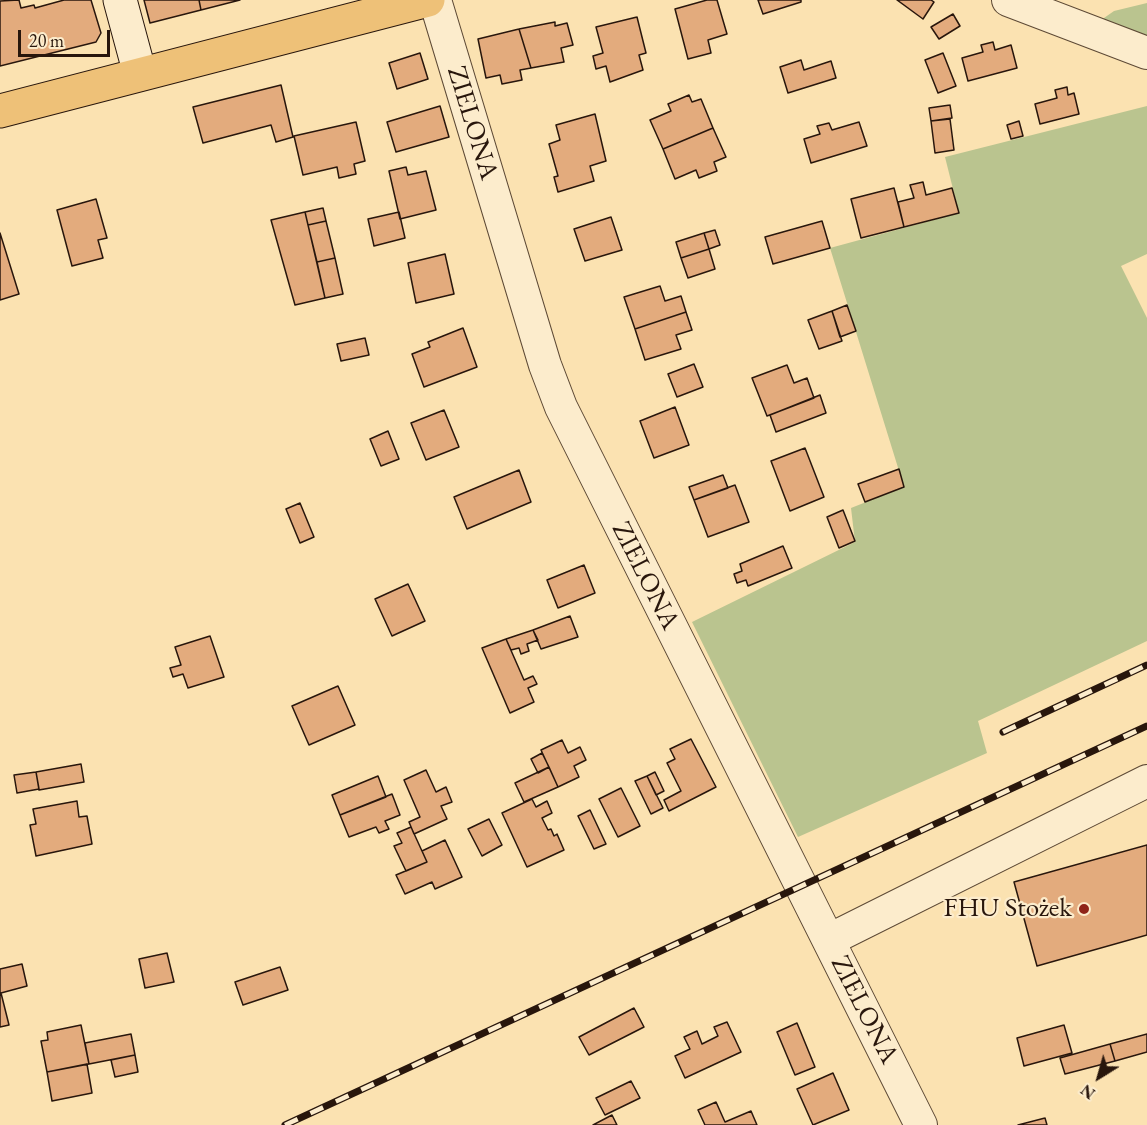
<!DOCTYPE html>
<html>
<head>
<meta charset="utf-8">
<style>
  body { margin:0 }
  #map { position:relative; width:1147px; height:1125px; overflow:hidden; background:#fbe2b1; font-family:"EB Garamond",serif }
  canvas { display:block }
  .north { position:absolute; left:1069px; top:1047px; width:60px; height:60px; -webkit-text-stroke:4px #fceccc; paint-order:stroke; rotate:217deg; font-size:16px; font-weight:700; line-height:24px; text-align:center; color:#28160c }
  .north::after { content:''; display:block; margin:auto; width:21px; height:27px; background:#28160c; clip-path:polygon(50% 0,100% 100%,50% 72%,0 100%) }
  .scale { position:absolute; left:18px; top:30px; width:92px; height:27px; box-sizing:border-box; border:3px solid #28160c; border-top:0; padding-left:8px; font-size:18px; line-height:21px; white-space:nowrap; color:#28160c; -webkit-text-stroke:4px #fceccc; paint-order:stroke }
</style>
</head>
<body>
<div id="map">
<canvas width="1147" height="1125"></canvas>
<div class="north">N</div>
<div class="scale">20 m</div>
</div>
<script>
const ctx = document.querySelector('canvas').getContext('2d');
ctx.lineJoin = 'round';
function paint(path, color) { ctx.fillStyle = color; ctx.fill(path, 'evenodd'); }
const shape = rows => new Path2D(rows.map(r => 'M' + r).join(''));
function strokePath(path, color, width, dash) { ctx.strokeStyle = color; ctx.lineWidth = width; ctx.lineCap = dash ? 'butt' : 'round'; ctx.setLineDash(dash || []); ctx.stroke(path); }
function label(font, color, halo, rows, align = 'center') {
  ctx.font = font + ' "EB Garamond",serif'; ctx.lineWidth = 4.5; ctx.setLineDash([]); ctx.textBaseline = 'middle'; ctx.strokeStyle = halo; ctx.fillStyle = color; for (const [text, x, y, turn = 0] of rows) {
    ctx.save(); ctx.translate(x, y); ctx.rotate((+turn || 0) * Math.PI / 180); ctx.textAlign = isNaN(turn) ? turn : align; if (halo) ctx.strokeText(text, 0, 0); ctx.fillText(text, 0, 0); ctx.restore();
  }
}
paint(shape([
  [1147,3,1147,46,1094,25,1114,11],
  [1147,106,1147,254,1121,266,1147,318,1147,641,978,721,987,753,798,837,692,622,855,542,851,508,904,487,830,248,959,213,945,157]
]), '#bac48f');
const building = shape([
  [19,0,21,8,34,5,35,8,64,0,91,0,101,33,96,42,0,66,0,1,19,0],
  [144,0,199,0,201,10,150,23,144,0],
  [199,0,240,0,201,10,199,0],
  [707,0,717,0,727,34,708,40,711,53,688,59,675,9,707,0],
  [758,0,801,0,801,2,763,14,758,0],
  [897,0,931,0,934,2,923,19,897,0],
  [953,14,960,26,939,39,931,27,953,14],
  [637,17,646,53,639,55,643,70,610,82,606,66,596,69,593,56,603,53,596,27,637,17],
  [555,22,555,26,567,23,573,45,561,48,564,62,531,68,519,29,555,22],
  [519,29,531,68,520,70,522,80,502,84,500,75,486,78,478,39,519,29],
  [993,42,995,50,1011,45,1017,68,968,81,962,58,983,52,981,45,993,42],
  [420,53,428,79,397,89,389,63,420,53],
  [943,53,956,86,938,93,925,60,943,53],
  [801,60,804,70,831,61,836,78,788,93,780,67,801,60],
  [281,85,293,137,276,142,271,125,203,143,193,107,281,85],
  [1067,87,1068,95,1074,93,1079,114,1040,124,1035,104,1057,98,1055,90,1067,87],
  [689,95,692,102,701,99,713,128,663,149,650,120,671,111,668,104,689,95],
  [950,105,952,118,931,121,929,108,950,105],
  [440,106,449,137,396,152,387,122,440,106],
  [595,114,606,161,590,166,594,181,558,192,554,177,558,176,549,144,560,140,556,125,595,114],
  [950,119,954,150,935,153,931,121,950,119],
  [1019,121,1023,136,1011,139,1007,125,1019,121],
  [356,122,365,161,354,164,356,174,339,178,337,167,303,175,294,136,356,122],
  [859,122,867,146,811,163,804,139,820,134,817,126,829,123,832,130,859,122],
  [713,128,726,157,714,162,717,171,699,178,696,170,675,179,663,149,713,128],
  [406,167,408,175,426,171,436,210,400,219,389,171,406,167],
  [923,182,926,195,952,188,959,213,904,227,898,202,914,198,910,185,923,182],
  [894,188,904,227,861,238,851,199,894,188],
  [96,199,107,238,98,240,103,258,72,266,57,210,96,199],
  [323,208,326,221,308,225,305,212,323,208],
  [305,212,325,298,295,305,271,220,305,212],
  [399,212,405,238,374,246,368,219,399,212],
  [611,217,622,250,585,261,574,229,611,217],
  [326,221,335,258,317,262,308,225,326,221],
  [822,221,830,248,773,264,765,237,822,221],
  [715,230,720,245,709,249,704,233,715,230],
  [0,233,19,294,0,300,0,233],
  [704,233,709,249,681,258,676,242,704,233],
  [709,249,715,269,688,278,681,258,709,249],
  [445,254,454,294,416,303,408,263,445,254],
  [335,258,343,294,325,298,317,262,335,258],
  [660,286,665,301,681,296,686,312,635,329,624,297,660,286],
  [847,305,856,331,840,337,832,311,847,305],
  [832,311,842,341,819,349,808,320,832,311],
  [686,312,692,330,676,335,681,349,645,360,635,329,686,312],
  [463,328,477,367,424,387,412,354,430,347,428,342,463,328],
  [365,338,369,355,341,361,337,344,365,338],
  [694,364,703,387,677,397,668,374,694,364],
  [787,365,794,383,807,378,814,398,767,416,752,378,787,365],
  [820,395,826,413,776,432,770,415,820,395],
  [675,407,689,445,654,458,640,421,675,407],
  [444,410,459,447,426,460,411,423,444,410],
  [388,431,399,459,381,466,370,439,388,431],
  [805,448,824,497,790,511,771,461,805,448],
  [899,469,904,487,865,502,858,484,899,469],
  [519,470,531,502,467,529,454,497,519,470],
  [723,475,728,488,694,500,689,487,723,475],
  [735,485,749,522,708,537,694,500,735,485],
  [300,503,314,537,300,543,286,509,300,503],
  [843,510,855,541,839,548,827,517,843,510],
  [783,546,792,568,748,586,746,580,737,583,734,574,742,571,740,564,783,546],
  [584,565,595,593,558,608,547,580,584,565],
  [408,584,425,621,392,636,375,599,408,584],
  [570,616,578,637,541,649,533,630,570,616],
  [533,630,538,640,527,644,529,651,521,654,519,648,511,650,506,639,533,630],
  [210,636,224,677,188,688,183,674,173,677,170,668,181,665,175,647,210,636],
  [506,639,524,680,533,676,537,684,528,688,534,702,510,713,482,648,506,639],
  [338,686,355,725,309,745,292,706,338,686],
  [691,739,716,787,669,811,664,800,681,791,667,763,675,759,670,749,691,739],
  [562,740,568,753,580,747,586,760,574,766,579,777,558,787,541,750,562,740],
  [542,753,549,767,538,773,531,759,542,753],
  [81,764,84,782,39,790,36,772,81,764],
  [549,767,558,787,524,802,515,783,549,767],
  [426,770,436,792,446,787,452,802,441,806,447,819,414,834,409,822,420,817,404,780,426,770],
  [36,772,39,789,17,793,14,775,36,772],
  [655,772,664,791,656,795,647,776,655,772],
  [378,776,386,797,340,815,332,795,378,776],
  [647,776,663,808,651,814,635,781,647,776],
  [621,788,640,826,618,837,599,799,621,788],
  [392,794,400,815,385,821,389,829,379,833,376,827,349,837,340,815,392,794],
  [532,799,536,807,547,801,552,813,542,818,548,830,551,829,554,836,557,834,564,850,527,867,502,813,532,799],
  [77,801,79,817,87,816,92,844,36,856,30,825,36,824,33,809,77,801],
  [590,810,606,844,594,849,578,816,590,810],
  [489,819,502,845,482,856,468,829,489,819],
  [411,827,427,862,406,871,394,846,402,843,397,833,411,827],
  [445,840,462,877,435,889,432,882,405,894,396,875,427,862,422,851,445,840],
  [1147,845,1147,935,1037,966,1014,882,1147,845],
  [167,953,174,982,145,988,139,959,167,953],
  [22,964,27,986,1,993,9,1025,0,1027,0,969,22,964],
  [280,967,288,990,243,1005,235,982,280,967],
  [634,1008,644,1027,589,1055,579,1037,634,1008],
  [727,1022,741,1052,685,1078,675,1056,690,1049,684,1037,697,1031,702,1044,718,1036,714,1027,727,1022],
  [797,1023,815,1067,795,1075,777,1032,797,1023],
  [81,1025,89,1064,47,1072,41,1041,48,1040,47,1032,81,1025],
  [1064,1025,1072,1053,1024,1066,1017,1038,1064,1025],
  [131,1034,135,1055,89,1064,85,1043,131,1034],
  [1147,1034,1147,1052,1115,1061,1110,1044,1147,1034],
  [1110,1044,1115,1061,1065,1074,1060,1058,1110,1044],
  [135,1055,138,1072,115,1077,111,1060,135,1055],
  [87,1064,92,1093,52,1101,47,1072,87,1064],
  [833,1073,849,1110,813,1125,797,1089,833,1073],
  [631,1081,640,1098,605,1115,596,1098,631,1081],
  [716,1102,725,1122,751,1111,757,1125,705,1125,698,1110,716,1102],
  [612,1115,617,1125,593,1125,612,1115],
  [1045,1118,1047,1125,1018,1125,1045,1118]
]);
paint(building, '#e3ab7d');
strokePath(building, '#28160c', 1.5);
const minor = shape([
  [435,0,545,365,561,407,921,1125],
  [1008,0,1147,53],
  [829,940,1147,781]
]);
const secondary = shape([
  [120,0,140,74]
]);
const primary = shape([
  [0,111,428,0]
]);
strokePath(minor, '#5d4935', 34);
strokePath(secondary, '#28160c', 35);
strokePath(primary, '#28160c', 35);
strokePath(minor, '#fceccc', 32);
strokePath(secondary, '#fceccc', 33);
strokePath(primary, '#eec178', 33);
const rail = shape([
  [1003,732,1147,665],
  [285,1125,1147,726]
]);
strokePath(rail, '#28160c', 7);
strokePath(rail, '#fceccc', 4.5, [14]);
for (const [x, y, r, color] of [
  [1084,909,6,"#8f2418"]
]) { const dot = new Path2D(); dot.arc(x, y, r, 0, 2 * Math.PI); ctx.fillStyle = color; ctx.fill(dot); strokePath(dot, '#fceccc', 2); }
label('27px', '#28160c', '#fceccc', [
  ["ZIELONA",472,123,73],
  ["ZIELONA",645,576,63],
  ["ZIELONA",864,1010,63]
]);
label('27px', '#28160c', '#fceccc', [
  ["FHU Stożek",1072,909]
], 'right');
</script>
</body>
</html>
